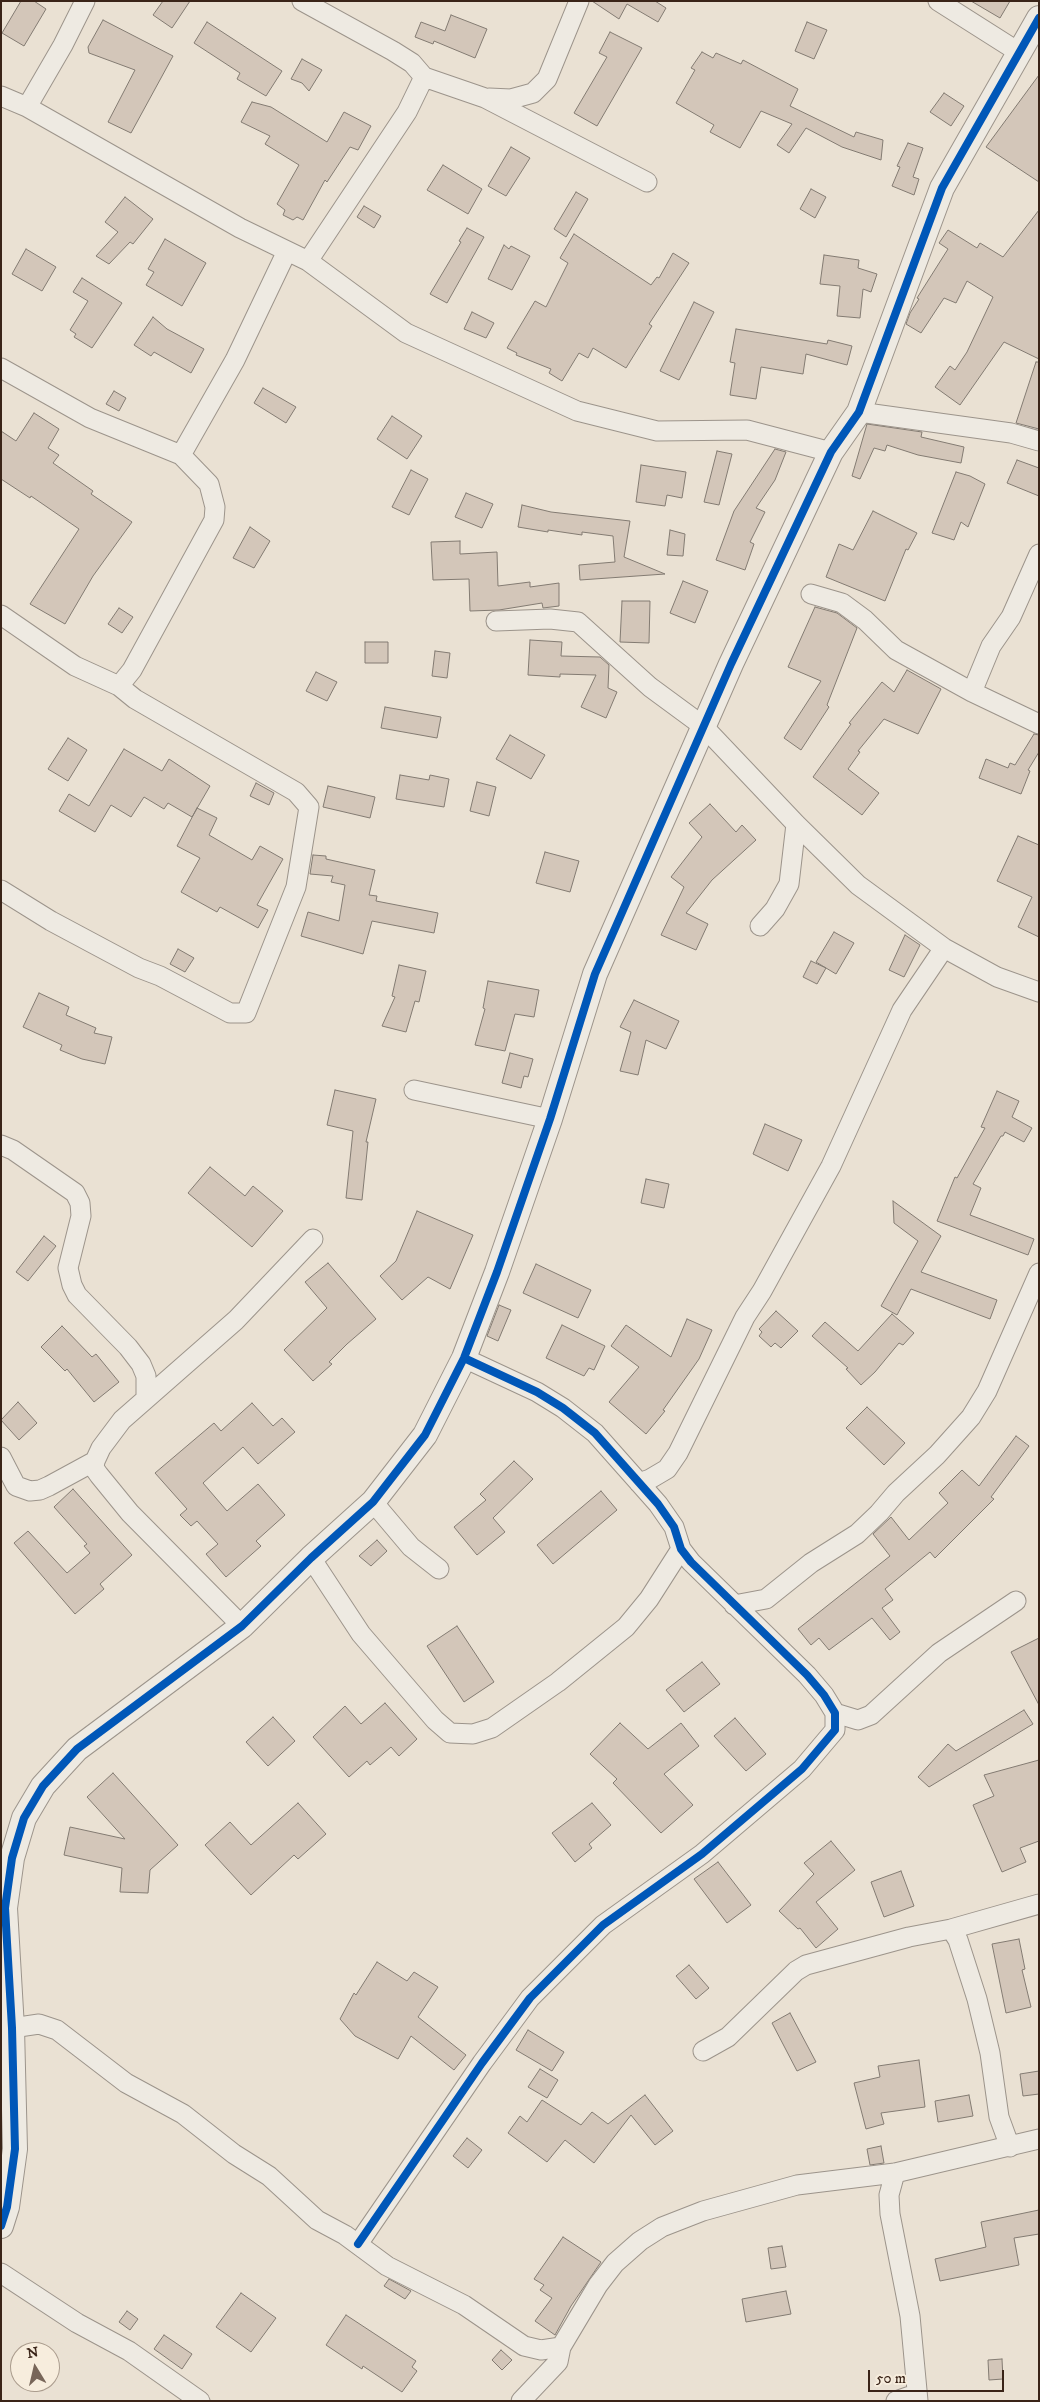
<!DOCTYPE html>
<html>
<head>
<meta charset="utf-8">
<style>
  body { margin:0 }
  #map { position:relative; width:1040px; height:2402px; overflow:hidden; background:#eae1d3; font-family:"IM FELL DW Pica",serif }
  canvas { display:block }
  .frame { position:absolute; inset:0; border:2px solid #3a2418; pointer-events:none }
  .north { position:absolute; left:10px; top:2342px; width:50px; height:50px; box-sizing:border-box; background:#f7eddd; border:1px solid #ab9d8e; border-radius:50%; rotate:351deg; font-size:14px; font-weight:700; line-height:20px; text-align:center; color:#3a2418 }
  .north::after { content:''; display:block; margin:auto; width:18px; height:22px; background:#786659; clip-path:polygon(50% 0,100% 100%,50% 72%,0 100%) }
  .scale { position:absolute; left:868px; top:2370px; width:136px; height:22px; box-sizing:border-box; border:2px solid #3a2418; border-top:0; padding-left:6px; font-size:15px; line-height:18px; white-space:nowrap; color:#3a2418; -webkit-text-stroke:4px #f7eddd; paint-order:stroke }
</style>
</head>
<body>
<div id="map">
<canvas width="1040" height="2402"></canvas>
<div class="frame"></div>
<div class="north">N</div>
<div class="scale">50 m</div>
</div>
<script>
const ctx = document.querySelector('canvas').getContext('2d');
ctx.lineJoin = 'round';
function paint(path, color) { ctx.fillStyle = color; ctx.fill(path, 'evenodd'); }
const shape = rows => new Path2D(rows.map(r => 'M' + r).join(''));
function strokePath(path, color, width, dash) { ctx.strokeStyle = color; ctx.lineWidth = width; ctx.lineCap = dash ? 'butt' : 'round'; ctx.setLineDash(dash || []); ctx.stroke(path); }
const building = shape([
  [21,1,34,1,46,9,24,46,2,33,21,1],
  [163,1,190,1,172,28,153,15,163,1],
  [592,1,655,1,666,8,658,22,627,4,619,19,592,1],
  [971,1,1010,1,1000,18,971,1],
  [451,15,487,29,475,58,434,41,433,44,415,37,421,22,445,31,451,15],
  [103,20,173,56,131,133,108,122,135,70,89,53,88,47,103,20],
  [207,22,282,71,266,96,237,79,240,73,194,43,207,22],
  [807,22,827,30,814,59,795,51,807,22],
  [610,32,642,48,597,126,574,113,607,57,599,53,610,32],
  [702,52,713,58,716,53,741,64,743,60,798,89,790,106,854,137,856,132,883,140,881,160,842,147,806,128,789,153,777,145,792,124,761,111,740,148,710,132,714,125,676,103,695,70,691,68,702,52],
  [302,59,322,70,309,91,302,83,291,79,302,59],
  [1039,75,1039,182,986,147,1039,75],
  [944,93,964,106,951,126,930,112,944,93],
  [252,102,271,107,327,142,344,112,371,126,358,150,350,147,327,182,325,180,303,220,297,217,293,220,283,215,285,210,277,204,299,165,265,144,270,136,241,122,252,102],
  [908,143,923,148,913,177,919,179,914,195,892,186,900,167,897,166,908,143],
  [511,147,530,158,506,196,488,186,511,147],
  [443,165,482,189,468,214,427,190,443,165],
  [811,189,826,197,815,218,800,209,811,189],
  [576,192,588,199,566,237,554,229,576,192],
  [125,197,153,219,133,244,130,242,109,264,96,256,118,232,105,222,125,197],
  [364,206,381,216,374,228,357,217,364,206],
  [1039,210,1039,359,1004,342,960,405,935,387,950,366,955,370,967,352,993,297,967,281,956,303,944,298,921,333,906,324,910,313,919,299,917,298,948,249,939,243,948,230,977,248,980,243,1003,257,1039,210],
  [467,228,484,237,447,303,430,294,461,242,459,241,467,228],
  [574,234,651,285,657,277,659,278,673,253,689,263,649,324,652,326,626,368,593,348,588,358,579,353,562,381,549,373,551,369,516,355,517,353,507,348,535,301,546,307,568,263,560,258,574,234],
  [165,239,206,263,182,306,146,285,154,272,148,269,165,239],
  [504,245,509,249,511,246,530,256,512,290,488,279,504,245],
  [26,249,56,267,42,291,12,274,26,249],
  [824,255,859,260,858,268,877,274,871,292,863,289,860,318,837,316,840,286,820,284,824,255],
  [82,278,122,303,92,348,74,337,76,334,70,330,88,301,73,292,82,278],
  [694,302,714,312,679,380,660,371,694,302],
  [472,312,494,323,486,338,464,329,472,312],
  [153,317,167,329,204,349,191,373,154,352,151,356,134,345,153,317],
  [736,329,827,344,828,340,852,346,847,365,806,354,803,374,761,367,756,399,730,395,735,363,730,362,736,329],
  [1036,362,1039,362,1039,429,1016,423,1036,362],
  [263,388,296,407,286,423,254,403,263,388],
  [114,391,126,398,119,411,106,404,114,391],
  [34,413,59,429,48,448,59,455,53,463,93,491,91,494,132,522,93,576,65,624,30,604,79,529,31,496,30,498,1,479,1,431,16,441,34,413],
  [392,416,422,436,407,459,377,439,392,416],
  [867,424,922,432,921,437,964,447,961,463,918,455,887,445,885,451,874,448,860,479,852,476,867,424],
  [775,449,786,452,775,480,756,508,765,512,750,542,754,544,745,570,716,560,734,511,775,449],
  [717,451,732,454,719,505,704,502,717,451],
  [1017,460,1039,468,1039,496,1007,483,1017,460],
  [641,465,686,472,682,498,667,495,665,506,636,502,641,465],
  [411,470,428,479,409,515,392,507,411,470],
  [956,472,970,476,985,484,968,527,961,522,954,540,932,533,956,472],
  [466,493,493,504,482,528,455,517,466,493],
  [522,505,551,512,630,521,624,557,665,574,580,580,579,565,615,562,613,536,582,532,582,535,548,530,548,532,518,527,522,505],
  [873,511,917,533,908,550,906,549,885,601,826,577,839,544,853,550,873,511],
  [250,527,270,541,254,568,233,558,250,527],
  [670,530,685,534,683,556,667,555,670,530],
  [460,541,460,554,497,552,498,586,530,582,530,587,559,583,559,606,543,608,542,603,499,610,470,611,469,579,433,580,431,542,460,541],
  [683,581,708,591,695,623,670,613,683,581],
  [622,601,650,601,649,643,620,642,622,601],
  [815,607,837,613,857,628,827,705,829,707,801,750,784,738,821,681,788,667,815,607],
  [119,608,133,617,122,633,108,624,119,608],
  [530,640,562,642,561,656,600,657,609,665,608,688,617,692,606,718,581,707,596,675,560,674,560,677,528,675,530,640],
  [365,642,388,642,388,663,365,663,365,642],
  [435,651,450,653,447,678,432,676,435,651],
  [907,670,941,689,918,734,884,719,858,751,860,752,848,769,879,793,862,815,813,777,851,724,849,723,882,682,894,692,907,670],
  [316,672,337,682,327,701,306,691,316,672],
  [385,707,441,717,437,738,381,728,385,707],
  [1034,734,1039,735,1039,752,1028,770,1030,771,1021,794,979,778,986,759,1008,768,1010,763,1015,765,1034,734],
  [510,735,545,755,531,779,496,759,510,735],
  [68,738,87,750,68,781,48,769,68,738],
  [124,749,162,771,169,759,210,786,192,817,168,803,164,809,144,797,131,817,111,805,95,832,59,811,69,794,89,806,124,749],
  [400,775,429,780,430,775,449,779,444,807,396,799,400,775],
  [477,782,496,787,489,816,470,811,477,782],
  [256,783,274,793,269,805,250,796,256,783],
  [328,786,375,797,370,818,323,807,328,786],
  [710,804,736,832,742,825,756,840,712,880,686,913,708,924,696,950,661,935,684,887,671,877,702,837,689,823,710,804],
  [197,808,217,818,209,835,252,860,260,846,283,859,257,905,268,910,258,928,220,907,217,912,181,892,200,858,177,846,197,808],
  [1018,836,1039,845,1039,937,1018,927,1032,897,997,881,1018,836],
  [545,852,579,861,570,892,536,883,545,852],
  [313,855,326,856,326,859,375,870,369,895,377,896,376,901,438,913,434,933,372,921,363,954,301,936,308,912,339,921,345,885,331,882,333,876,310,874,313,855],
  [834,932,854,943,836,974,816,962,834,932],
  [905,935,920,945,904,977,889,970,905,935],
  [178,949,194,958,185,972,170,964,178,949],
  [811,961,826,968,817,984,803,977,811,961],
  [399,965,426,971,419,1002,415,1001,406,1032,382,1026,395,997,392,996,399,965],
  [488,981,539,990,534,1017,515,1014,505,1051,475,1045,485,1009,483,1008,488,981],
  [39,993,69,1007,66,1015,96,1028,94,1033,112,1037,105,1064,82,1059,60,1050,62,1045,23,1027,39,993],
  [634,1000,679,1021,666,1049,646,1040,638,1075,620,1071,631,1032,620,1027,634,1000],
  [510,1053,533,1059,528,1077,524,1076,521,1088,502,1083,510,1053],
  [335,1090,376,1099,366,1142,368,1142,362,1200,346,1198,353,1131,327,1125,335,1090],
  [997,1091,1019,1101,1012,1117,1032,1128,1024,1142,1005,1132,1003,1136,1001,1136,973,1184,981,1188,970,1215,1034,1239,1028,1255,937,1221,955,1177,957,1178,985,1128,981,1127,997,1091],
  [765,1124,802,1140,788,1171,753,1154,765,1124],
  [210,1167,245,1196,253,1186,283,1211,252,1247,188,1193,210,1167],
  [646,1179,669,1184,664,1208,641,1203,646,1179],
  [893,1201,941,1236,921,1272,997,1300,990,1319,911,1289,897,1315,881,1306,918,1241,894,1223,893,1201],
  [417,1211,473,1235,450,1289,428,1277,402,1300,380,1276,396,1261,417,1211],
  [44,1236,56,1246,28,1281,16,1272,44,1236],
  [328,1263,376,1319,347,1344,329,1362,332,1364,313,1381,284,1350,327,1308,305,1282,328,1263],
  [536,1264,591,1290,578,1318,523,1293,536,1264],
  [499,1305,511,1310,498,1341,487,1336,499,1305],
  [776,1311,798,1331,781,1348,775,1343,771,1347,759,1336,762,1332,759,1329,776,1311],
  [892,1314,914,1333,903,1345,899,1343,875,1372,861,1385,846,1369,848,1368,812,1336,825,1322,858,1351,892,1314],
  [687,1319,712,1330,699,1359,663,1410,665,1411,646,1434,609,1402,639,1367,611,1346,626,1325,671,1357,687,1319],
  [562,1325,605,1346,594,1370,589,1368,584,1376,546,1358,562,1325],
  [62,1326,92,1357,96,1354,119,1382,94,1402,67,1369,65,1371,41,1347,62,1326],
  [18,1402,37,1423,19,1440,1,1420,18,1402],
  [252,1403,273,1426,282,1418,295,1432,258,1464,243,1447,203,1483,227,1511,258,1484,285,1515,256,1541,261,1546,226,1577,206,1554,218,1544,197,1521,191,1526,180,1515,187,1509,155,1473,214,1423,221,1431,252,1403],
  [867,1407,905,1443,884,1465,846,1428,867,1407],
  [1016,1436,1029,1446,991,1497,994,1499,935,1558,930,1552,885,1589,893,1600,882,1608,900,1632,890,1640,872,1618,829,1650,819,1638,811,1645,798,1629,890,1556,873,1534,891,1517,909,1540,948,1503,939,1493,962,1470,979,1486,1016,1436],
  [514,1461,533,1479,493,1518,505,1532,477,1555,454,1527,486,1500,480,1494,514,1461],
  [73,1489,132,1555,100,1584,104,1589,75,1614,14,1543,28,1531,67,1573,90,1553,84,1546,87,1544,54,1507,73,1489],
  [601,1491,617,1510,553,1564,537,1545,601,1491],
  [377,1540,387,1551,371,1566,359,1556,377,1540],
  [457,1626,494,1682,464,1702,427,1646,457,1626],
  [1039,1638,1039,1705,1011,1652,1039,1638],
  [702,1662,720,1684,684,1712,666,1690,702,1662],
  [385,1703,417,1739,399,1756,391,1747,370,1765,367,1761,349,1777,313,1737,345,1706,361,1724,385,1703],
  [1024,1710,1033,1724,929,1787,918,1777,948,1744,956,1751,1024,1710],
  [273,1717,295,1741,268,1766,246,1742,273,1717],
  [735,1718,766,1754,746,1771,714,1736,735,1718],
  [620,1723,648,1749,681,1723,699,1746,664,1774,693,1805,661,1833,613,1783,617,1779,590,1754,620,1723],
  [1039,1760,1039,1841,1020,1848,1026,1862,1002,1872,973,1805,994,1796,984,1775,1039,1760],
  [113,1773,178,1845,150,1870,148,1893,120,1892,122,1868,64,1855,70,1827,125,1839,87,1797,113,1773],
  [298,1803,326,1834,298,1859,294,1855,251,1895,205,1845,230,1822,251,1845,298,1803],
  [592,1803,611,1825,589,1844,592,1848,575,1862,552,1833,592,1803],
  [831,1841,855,1870,816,1902,838,1929,816,1948,800,1928,798,1929,779,1911,814,1874,804,1863,831,1841],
  [718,1862,751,1905,727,1923,694,1879,718,1862],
  [901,1871,914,1906,884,1917,871,1882,901,1871],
  [1019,1939,1025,1969,1022,1970,1031,2007,1006,2013,992,1944,1019,1939],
  [377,1962,407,1981,414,1972,438,1987,418,2017,466,2055,454,2070,411,2036,398,2059,355,2036,340,2019,354,1993,356,1995,377,1962],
  [689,1965,709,1988,696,1999,676,1976,689,1965],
  [790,2013,816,2062,797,2071,772,2023,790,2013],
  [528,2030,564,2052,552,2071,516,2050,528,2030],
  [919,2060,925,2107,881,2113,884,2124,866,2129,854,2083,880,2077,878,2066,919,2060],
  [540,2069,558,2080,547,2098,528,2087,540,2069],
  [1039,2071,1039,2094,1023,2096,1020,2074,1039,2071],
  [645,2095,673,2131,655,2145,631,2115,594,2163,565,2140,547,2162,508,2133,520,2116,527,2122,542,2100,581,2125,592,2112,608,2124,645,2095],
  [969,2095,973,2116,938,2122,935,2101,969,2095],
  [467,2138,482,2150,468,2168,453,2156,467,2138],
  [881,2146,884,2163,870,2165,867,2149,881,2146],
  [1039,2210,1039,2234,1014,2238,1019,2265,940,2281,935,2259,986,2247,981,2222,1039,2210],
  [563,2237,601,2262,571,2306,555,2335,535,2321,552,2298,540,2290,544,2285,534,2279,563,2237],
  [782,2246,786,2267,771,2269,768,2248,782,2246],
  [389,2279,411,2291,405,2299,384,2286,389,2279],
  [786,2291,791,2314,746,2322,742,2299,786,2291],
  [241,2293,276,2318,251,2352,216,2327,241,2293],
  [127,2311,138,2319,130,2330,119,2322,127,2311],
  [346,2315,416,2361,412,2367,417,2371,402,2392,363,2366,362,2369,326,2345,346,2315],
  [164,2335,192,2354,182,2369,154,2349,164,2335],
  [501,2350,512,2360,502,2370,492,2360,501,2350],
  [1002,2359,1003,2379,989,2380,988,2360,1002,2359]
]);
paint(building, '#d3c6b9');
strokePath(building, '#837b72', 1);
const minor = shape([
  [302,1,393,51,412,63,424,77,485,98,647,182],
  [938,1,1020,53],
  [1,96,27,107,240,228,308,261,406,333,577,411,657,431,747,430,831,452],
  [489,98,511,99,533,93,547,79,579,1],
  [27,107,63,45,85,1],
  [308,261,407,112,424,77],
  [1,368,90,418,181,455,209,484,215,507,214,520,132,670,119,686],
  [859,412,1011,433,1039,441],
  [181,455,235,360,287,251],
  [811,594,842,603,865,620,896,650,972,692,1039,724],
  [1,615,75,666,119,686,135,699,296,792,309,807,296,887,246,1013,230,1013,160,976,139,968,51,921,1,890],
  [496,621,550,619,578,622,650,687,703,726,796,824,858,885,944,948,997,977,1039,992],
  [972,692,991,646,1011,617,1039,554],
  [760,926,775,909,789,884,796,824],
  [414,1090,550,1119],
  [1,1145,13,1150,75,1193,80,1203,81,1216,68,1268,72,1285,77,1295,128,1347,141,1364,146,1376,146,1398],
  [1,1457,16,1486,30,1491,40,1490,49,1486,95,1461],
  [639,1483,650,1479,667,1469,678,1453,745,1317,762,1291,831,1166,902,1010,944,948],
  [373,1502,411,1547,439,1569],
  [311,1558,361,1634,435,1720,450,1733,473,1734,492,1728,558,1682,626,1627,649,1599,681,1549],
  [734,1605,766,1599,811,1563,857,1534,879,1513,896,1493,937,1455,971,1417,987,1391,1039,1273],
  [242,1626,130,1513,99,1475,94,1468,95,1461,101,1448,122,1420,236,1320,313,1239],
  [835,1713,858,1720,871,1715,939,1653,1016,1601],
  [951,1929,958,1940,977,1999,990,2053,999,2117,1010,2147],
  [12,2028,39,2024,57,2030,126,2083,183,2114,234,2154,269,2176,317,2220,345,2235,387,2266,464,2305,524,2346,541,2350,561,2347],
  [703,2051,728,2037,796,1971,806,1965,909,1937,951,1929,1039,1904],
  [895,2173,889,2195,890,2214,910,2316,918,2401],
  [358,2244,482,2063,530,1998,603,1925,702,1854,802,1769,835,1730,835,1713,824,1695,807,1675,691,1562,681,1549,674,1527,658,1504,595,1433,563,1408,537,1392,464,1358],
  [1,2273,77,2323,129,2351,200,2401],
  [521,2401,558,2362,561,2347,598,2285,615,2263,640,2241,662,2227,703,2211,797,2185,895,2173,1039,2139],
  [896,2401,916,2394]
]);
const tertiary = shape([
  [1,2226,7,2207,15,2149,12,2028,5,1908,12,1858,24,1818,43,1786,77,1749,242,1626,311,1558,373,1502,425,1435,464,1358,497,1272,550,1119,595,974,731,664,831,452,859,412,942,188,1039,18]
]);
strokePath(minor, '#9c948b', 21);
strokePath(tertiary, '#9c948b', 26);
strokePath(minor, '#eeeae2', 19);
strokePath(tertiary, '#eeeae2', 24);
strokePath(shape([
  [1,2226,7,2207,15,2149,12,2028,5,1908,12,1858,24,1818,43,1786,77,1749,242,1626,311,1558,373,1502,425,1435,464,1358,497,1272,550,1119,595,974,731,664,831,452,859,412,942,188,1039,18],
  [358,2244,482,2063,530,1998,603,1925,702,1854,802,1769,835,1730,835,1713,824,1695,807,1675,691,1562,681,1549,674,1527,658,1504,595,1433,563,1408,537,1392,464,1358]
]), '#0057b8', 8);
</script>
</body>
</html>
